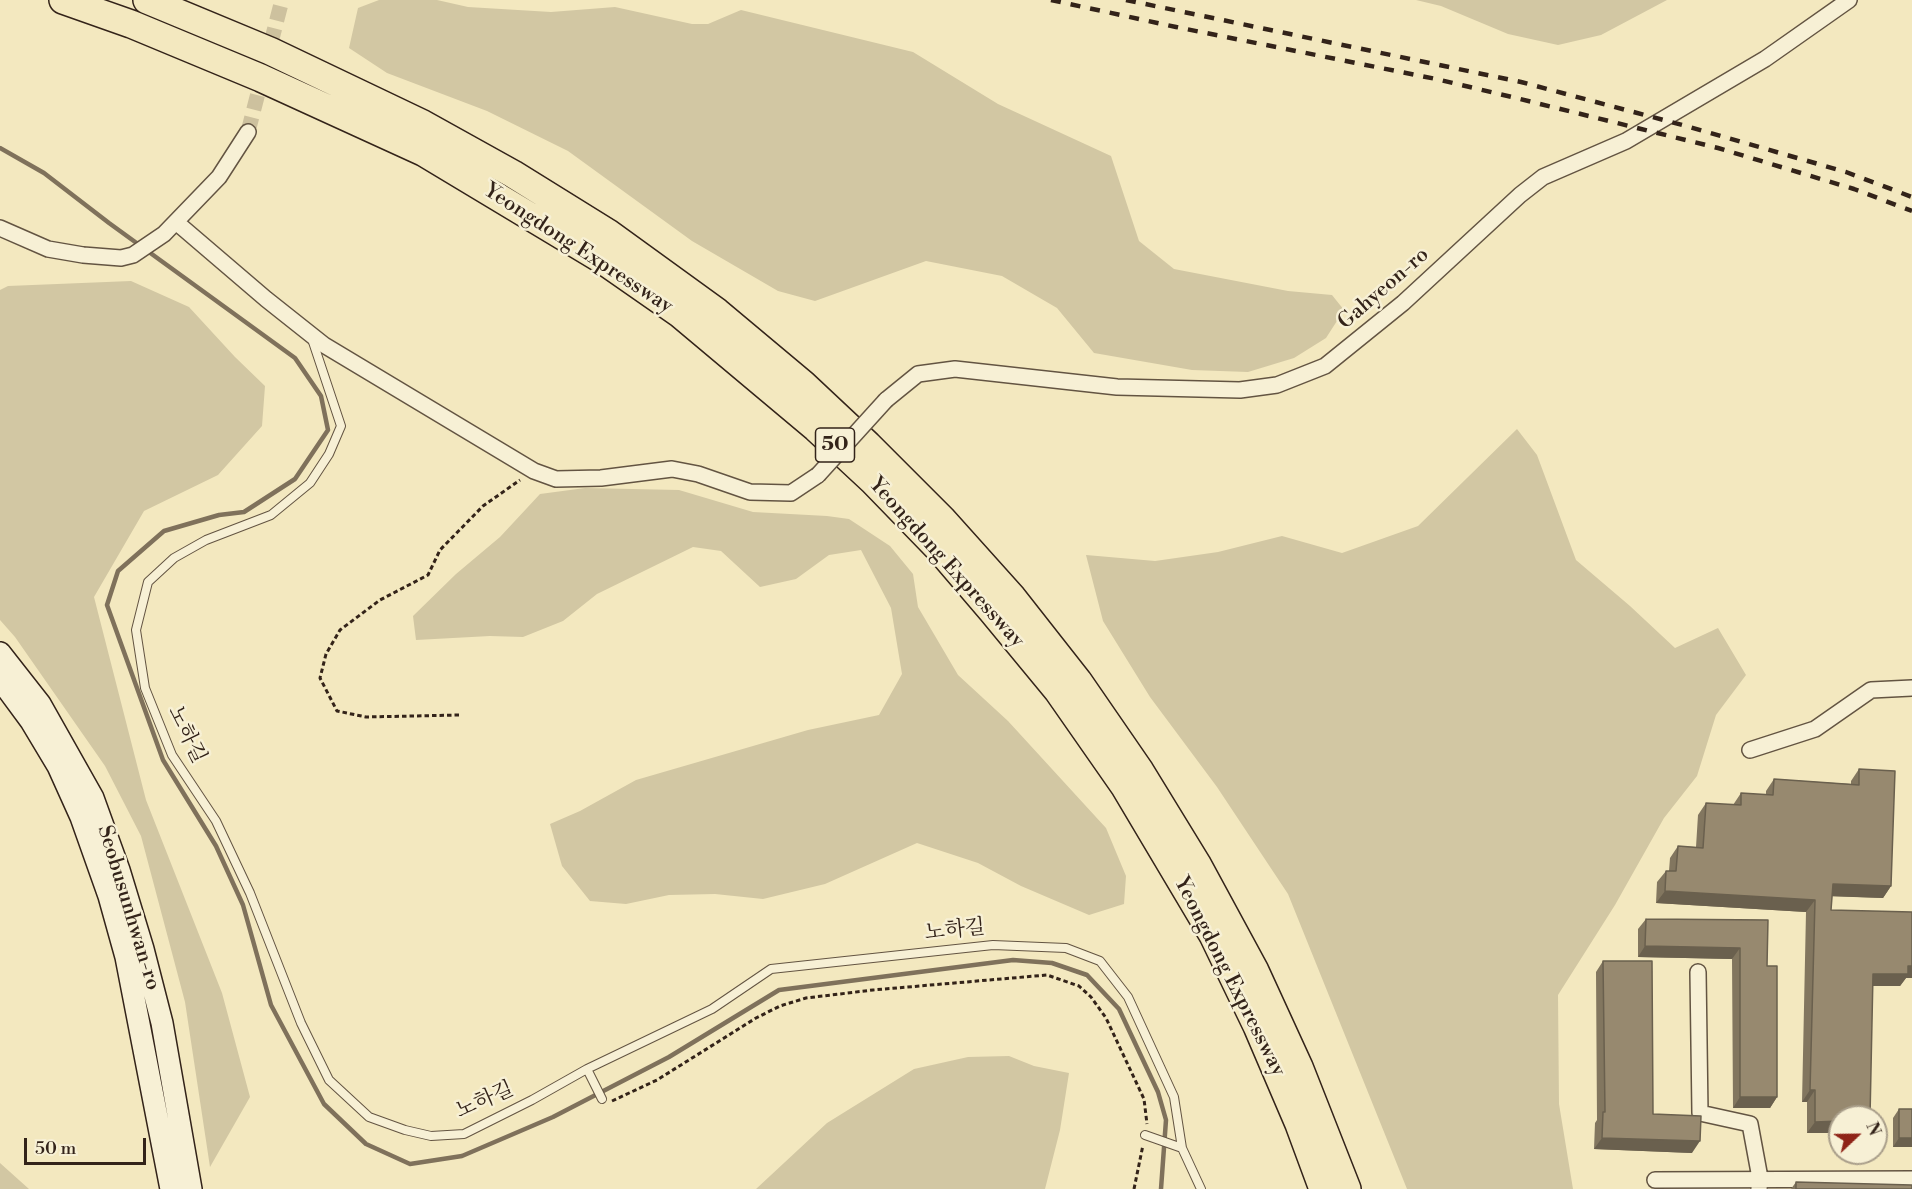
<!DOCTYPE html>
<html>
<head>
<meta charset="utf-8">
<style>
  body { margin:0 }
  #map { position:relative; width:1912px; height:1189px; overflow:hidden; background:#f3e8bf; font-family:"Libre Bodoni",serif }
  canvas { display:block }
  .north { position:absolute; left:1828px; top:1105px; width:60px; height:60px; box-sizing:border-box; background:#f7f0d5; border:2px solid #a99e8a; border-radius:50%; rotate:68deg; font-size:16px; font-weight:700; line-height:24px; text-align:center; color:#332319 }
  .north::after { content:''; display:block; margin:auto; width:21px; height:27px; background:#8f2418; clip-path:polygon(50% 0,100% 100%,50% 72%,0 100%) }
  .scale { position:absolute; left:24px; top:1138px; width:122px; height:27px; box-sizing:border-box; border:3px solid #332319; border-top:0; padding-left:8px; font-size:18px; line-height:21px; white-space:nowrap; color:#332319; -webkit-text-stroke:4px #f7f0d5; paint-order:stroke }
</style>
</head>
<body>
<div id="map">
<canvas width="1912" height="1189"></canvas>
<div class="north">N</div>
<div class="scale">50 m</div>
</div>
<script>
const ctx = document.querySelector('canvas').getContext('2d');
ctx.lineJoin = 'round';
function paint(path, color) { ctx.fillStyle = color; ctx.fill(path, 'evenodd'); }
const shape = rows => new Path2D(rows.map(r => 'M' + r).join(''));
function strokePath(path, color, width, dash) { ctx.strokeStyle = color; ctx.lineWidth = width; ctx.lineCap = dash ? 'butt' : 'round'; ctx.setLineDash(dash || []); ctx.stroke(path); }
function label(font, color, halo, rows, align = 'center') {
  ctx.font = font + ' "Libre Bodoni","Noto Serif KR",serif'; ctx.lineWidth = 5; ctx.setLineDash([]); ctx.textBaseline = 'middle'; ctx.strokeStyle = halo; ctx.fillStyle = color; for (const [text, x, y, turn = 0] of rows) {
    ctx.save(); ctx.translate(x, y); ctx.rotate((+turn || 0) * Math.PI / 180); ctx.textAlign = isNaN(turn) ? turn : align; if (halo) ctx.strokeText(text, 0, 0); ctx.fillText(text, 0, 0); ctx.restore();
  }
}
paint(shape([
  [379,0,437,0,468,7,551,12,615,7,692,24,708,24,741,10,913,52,998,104,1111,156,1139,241,1174,269,1288,291,1332,295,1344,310,1326,338,1294,358,1248,372,1192,370,1094,353,1057,308,1002,276,926,261,815,301,778,291,692,241,568,151,487,111,387,73,349,48,358,8],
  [1416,0,1667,0,1601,35,1558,45,1508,34,1441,6],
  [131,281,189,307,235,357,265,386,262,426,218,475,144,511,94,597,146,800,222,993,250,1097,210,1167,185,1002,141,836,105,766,15,637,0,620,0,290,8,286],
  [1517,429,1537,455,1576,560,1630,606,1675,648,1718,628,1746,675,1716,715,1697,776,1664,818,1615,905,1558,995,1559,1104,1573,1189,1407,1189,1288,894,1217,787,1150,697,1103,621,1086,555,1155,561,1218,552,1282,536,1342,553,1418,526],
  [585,488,679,490,753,512,827,516,849,519,890,546,913,574,918,607,958,675,1008,721,1106,828,1126,876,1124,904,1089,915,1021,886,978,863,917,843,825,884,763,899,715,894,669,895,626,904,590,901,562,866,550,824,580,811,636,780,808,730,879,715,902,674,891,608,861,550,829,555,796,579,760,587,721,551,693,547,597,594,563,621,523,637,490,636,416,640,413,616,456,574,500,537,540,494],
  [1009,1056,1034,1066,1069,1073,1060,1130,1045,1189,756,1189,827,1123,914,1069,968,1057],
  [0,1163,29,1189,0,1189]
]), '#d2c7a3');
strokePath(shape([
  [0,148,44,173,109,223,295,358,321,396,328,430,295,479,244,512,219,515,164,531,118,571,107,605,163,760,216,846,243,905,271,1005,324,1104,366,1144,410,1164,462,1156,553,1117,669,1057,779,990,1013,960,1052,963,1087,975,1119,1009,1158,1092,1166,1120,1161,1189]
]), '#7f715b', 4.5);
strokePath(shape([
  [248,132,282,0]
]), '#cdc19e', 15, [15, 8]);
const lane = shape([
  [312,339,341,426,329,454,310,483,271,515,206,540,174,558,148,582,136,630,145,688,172,755,216,821,250,893,301,1023,329,1080,369,1117,405,1130,431,1136,464,1134,532,1100,587,1069,712,1009,771,969,993,945,1066,948,1100,961,1128,997,1174,1097,1182,1148,1201,1189],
  [587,1069,602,1099],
  [1145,1135,1182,1148]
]);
const street = shape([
  [176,222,266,299,324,345,534,471,556,479,601,478,672,469,698,474,750,492,791,493,818,475],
  [0,228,48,249,83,255,121,258,133,255,164,234,219,177,248,132],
  [886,400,918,374,955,369,1117,387,1240,390,1277,385,1325,366,1403,303,1520,195,1543,177,1626,141,1765,59,1849,0],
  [1750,750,1815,729,1871,690,1912,688],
  [1698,972,1700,1113,1750,1124,1760,1178,1759,1189],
  [1655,1180,1912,1179]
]);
const secondary = shape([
  [0,653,40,704,93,798,119,870,143,949,162,1023,191,1189],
  [0,679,31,721,58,766,81,817,109,896,126,957,171,1189]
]);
const highway = shape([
  [63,0,131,24,261,78,423,152,601,259,680,314,816,428,873,481,939,549,992,611,1058,691,1125,787,1213,935,1257,1026,1299,1124,1323,1189],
  [147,0,270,51,423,124,513,174,608,233,717,312,803,384,868,445,942,519,1012,597,1078,681,1140,771,1197,864,1255,971,1299,1067,1347,1189]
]);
strokePath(lane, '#635442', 10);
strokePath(street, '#635442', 18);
strokePath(secondary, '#332319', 24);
strokePath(highway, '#332319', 30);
strokePath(shape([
  [459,715,366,717,337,711,320,678,326,654,340,630,380,600,428,575,440,550,483,506,520,480],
  [612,1101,657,1080,756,1018,780,1006,806,998,873,990,1047,975,1079,986,1091,997,1106,1018,1144,1099,1147,1124],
  [1134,1189,1143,1145]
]), '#332319', 3, [4.5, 3]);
strokePath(lane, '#f7f0d5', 8);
strokePath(street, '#f7f0d5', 15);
strokePath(secondary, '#f7f0d5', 21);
strokePath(highway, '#f3e8bf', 27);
strokePath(shape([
  [1051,0,1176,27,1436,79,1516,98,1718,148,1854,189,1912,211],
  [1126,0,1521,82,1686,126,1846,172,1912,197]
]), '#332319', 4.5, [10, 10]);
const streetBridge = shape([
  [818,475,886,400]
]);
strokePath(streetBridge, '#635442', 18, []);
strokePath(streetBridge, '#f7f0d5', 15);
paint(shape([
  [1859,769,1891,886,1883,898,1832,896,1831,910,1906,978,1900,986,1873,986,1840,1117,1840,1133,1807,1133,1807,1102,1802,1102,1806,912,1656,903,1657,882,1666,871,1669,871,1670,858,1678,846,1696,847,1698,815,1706,803,1733,805,1741,793,1766,795,1766,791,1774,779,1851,784,1851,781],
  [1646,919,1768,920,1767,966,1777,1097,1770,1108,1733,1108,1732,959,1638,957,1638,929],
  [1603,961,1653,1114,1692,1153,1594,1149,1595,1123,1597,1120,1596,972],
  [1899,1109,1912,1109,1912,1147,1893,1147,1893,1118],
  [1796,1182,1912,1189,1791,1189]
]), '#82765f');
paint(shape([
  [1833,884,1891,886,1883,898,1824,896],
  [1665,891,1815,900,1806,912,1656,903],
  [1645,946,1740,948,1732,959,1638,957],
  [1908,966,1912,966,1912,978,1906,978,1900,986,1865,986,1873,974],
  [1810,1090,1815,1090,1807,1102,1802,1102],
  [1740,1097,1777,1097,1770,1108,1733,1108],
  [1840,1121,1840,1133,1807,1133,1815,1122],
  [1602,1138,1700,1141,1692,1153,1594,1149],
  [1899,1138,1912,1138,1912,1147,1893,1147]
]), '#6a604e');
const building = shape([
  [1859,769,1895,771,1891,886,1833,884,1831,910,1912,912,1912,966,1908,966,1908,974,1873,974,1870,1117,1840,1117,1840,1121,1815,1122,1815,1090,1810,1090,1815,900,1665,891,1666,871,1676,871,1678,846,1703,848,1706,803,1741,805,1741,793,1773,795,1774,779,1859,785,1859,769],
  [1646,919,1768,920,1767,966,1777,966,1777,1097,1740,1097,1740,948,1645,946,1646,919],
  [1603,961,1652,961,1653,1114,1701,1116,1700,1141,1602,1138,1603,1112,1605,1112,1603,961],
  [1899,1109,1912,1109,1912,1138,1899,1138,1899,1109],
  [1796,1182,1912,1185,1912,1189,1796,1189,1796,1182]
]);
paint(building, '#97896f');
strokePath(building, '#6a604e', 1.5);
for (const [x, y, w] of [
  [835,445,39]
]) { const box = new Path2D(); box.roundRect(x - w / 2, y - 17, w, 34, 4.5); ctx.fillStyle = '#f7f0d5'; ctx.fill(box); strokePath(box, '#332319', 1.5); }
label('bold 20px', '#332319', null, [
  ["50",835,445]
]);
label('21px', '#332319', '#f7f0d5', [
  ["Yeongdong Expressway",578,249,33],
  ["Gahyeon-ro",1384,289,-41],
  ["Yeongdong Expressway",946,563,48],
  ["노하길",186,735,64],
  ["Seobusunhwan-ro",128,908,73],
  ["노하길",955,931,-6],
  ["Yeongdong Expressway",1229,977,63],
  ["노하길",485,1101,-24]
]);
</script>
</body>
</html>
